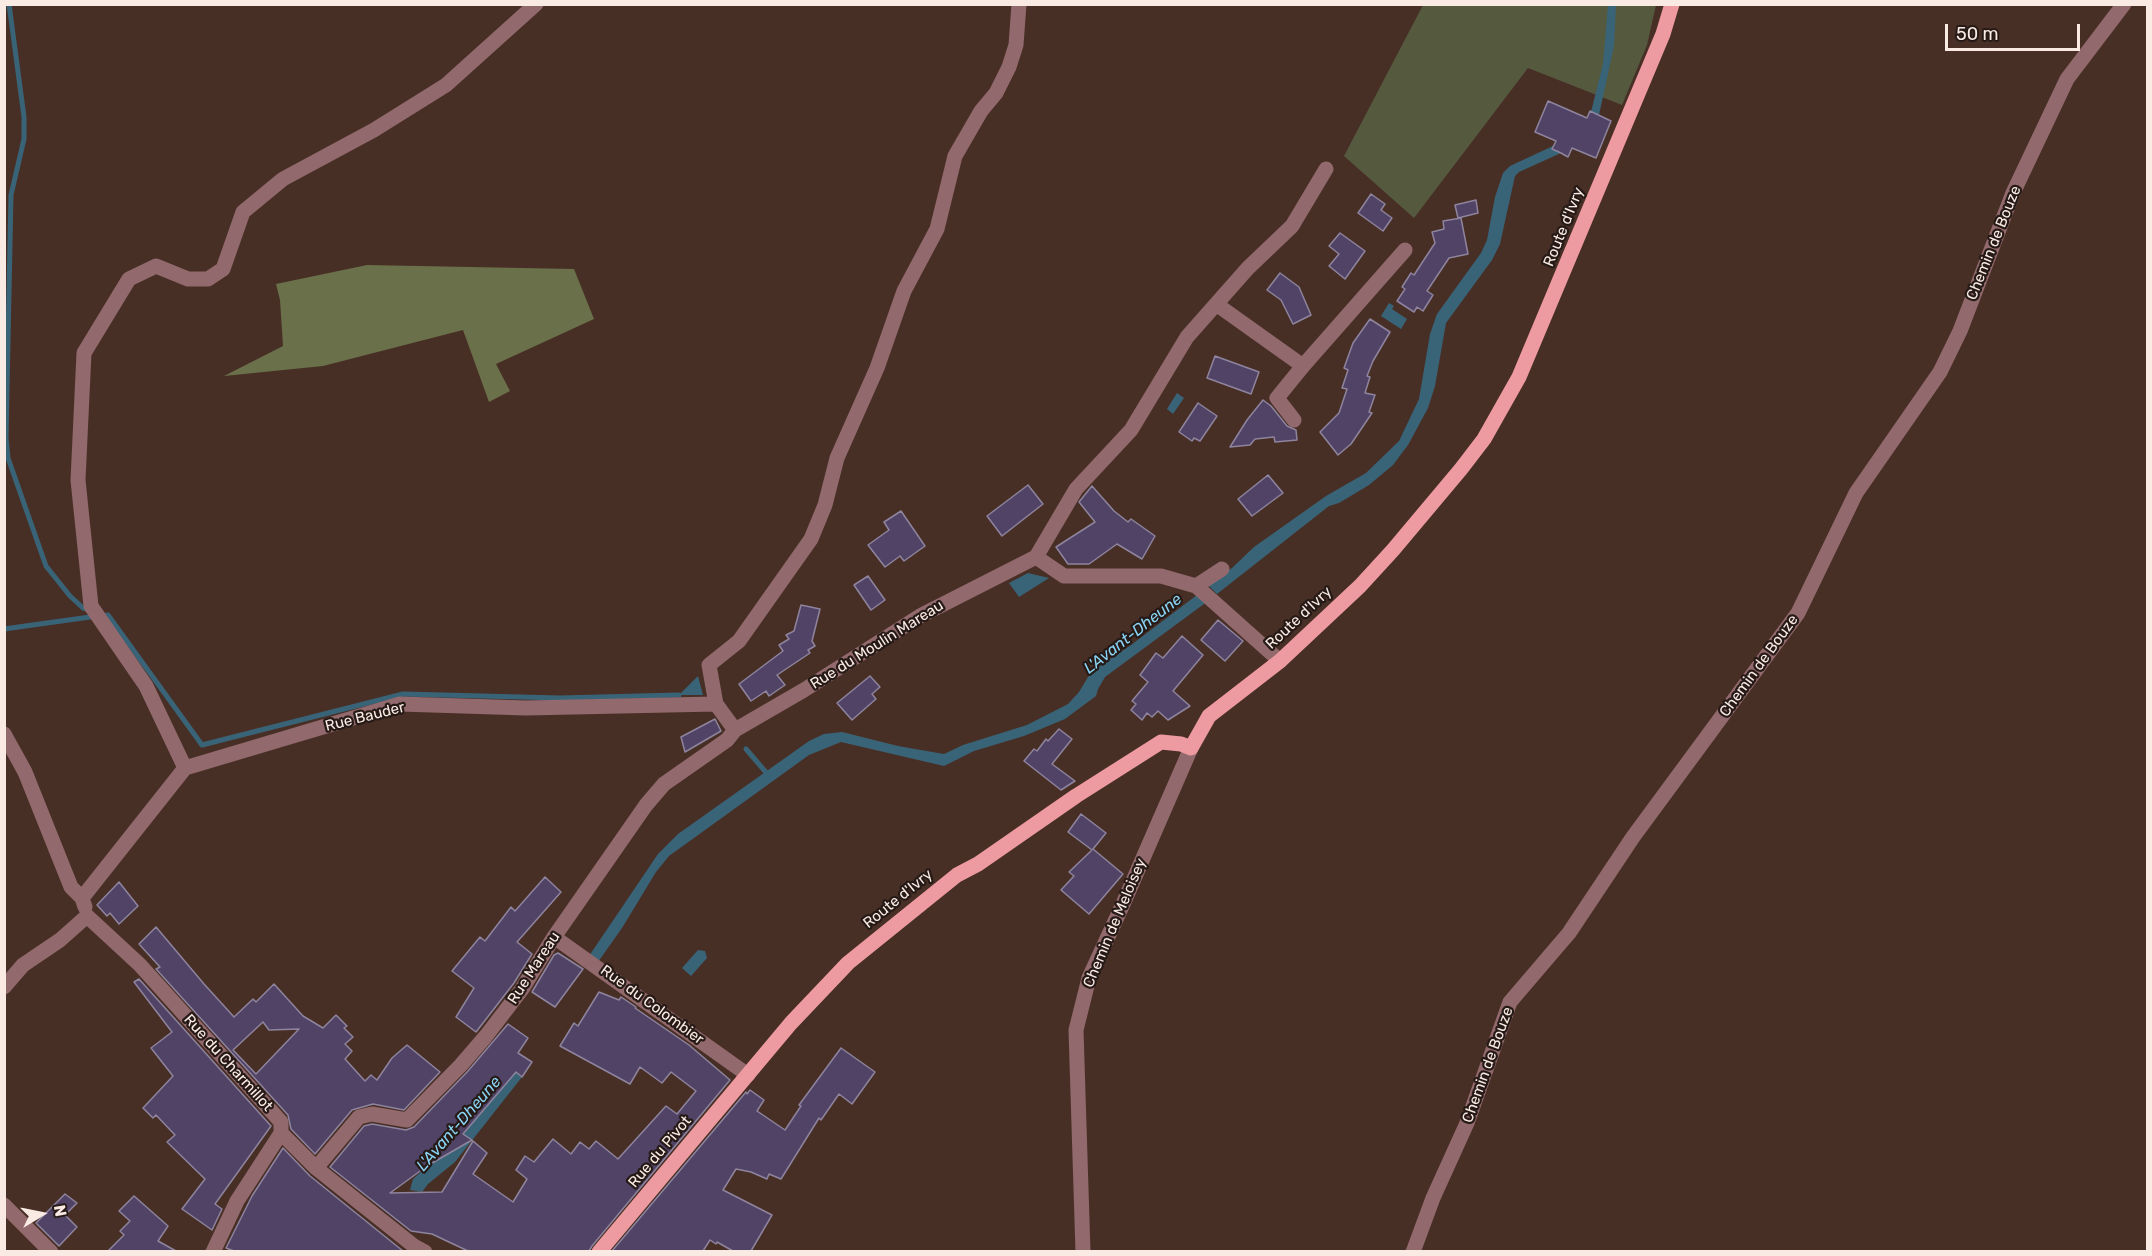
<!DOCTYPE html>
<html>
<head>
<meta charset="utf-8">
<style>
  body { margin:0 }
  #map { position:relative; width:2152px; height:1256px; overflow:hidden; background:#482f26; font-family:Rubik,sans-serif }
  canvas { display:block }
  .frame { position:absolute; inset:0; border:6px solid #faeae4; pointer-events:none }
  .north { position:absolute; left:12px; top:1184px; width:60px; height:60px; -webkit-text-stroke:4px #261a16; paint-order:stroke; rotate:80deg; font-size:16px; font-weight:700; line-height:24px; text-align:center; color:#faeae4 }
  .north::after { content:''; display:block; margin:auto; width:21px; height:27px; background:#faeae4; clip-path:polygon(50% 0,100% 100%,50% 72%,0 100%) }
  .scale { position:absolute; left:1945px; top:24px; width:135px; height:27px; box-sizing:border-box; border:3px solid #faeae4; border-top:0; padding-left:8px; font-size:18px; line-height:21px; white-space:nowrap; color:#faeae4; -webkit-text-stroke:4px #261a16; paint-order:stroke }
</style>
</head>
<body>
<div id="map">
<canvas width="2152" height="1256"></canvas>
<div class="frame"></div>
<div class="north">N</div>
<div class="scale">50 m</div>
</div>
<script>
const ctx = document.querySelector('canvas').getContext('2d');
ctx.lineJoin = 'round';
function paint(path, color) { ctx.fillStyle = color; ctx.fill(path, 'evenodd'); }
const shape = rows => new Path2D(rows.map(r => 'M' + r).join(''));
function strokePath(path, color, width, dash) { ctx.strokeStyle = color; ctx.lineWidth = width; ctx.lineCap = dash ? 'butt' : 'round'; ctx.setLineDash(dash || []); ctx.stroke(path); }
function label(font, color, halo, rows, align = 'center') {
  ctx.font = font + ' Rubik,sans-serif'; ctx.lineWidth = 4.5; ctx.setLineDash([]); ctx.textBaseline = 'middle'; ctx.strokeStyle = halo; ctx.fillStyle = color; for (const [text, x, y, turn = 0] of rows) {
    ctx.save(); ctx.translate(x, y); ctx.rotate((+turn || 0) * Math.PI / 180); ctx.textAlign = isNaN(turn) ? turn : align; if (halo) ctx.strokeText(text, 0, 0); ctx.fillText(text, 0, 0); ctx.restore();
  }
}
paint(shape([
  [1423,5,1656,5,1647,45,1622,105,1528,68,1414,218,1344,156]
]), '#55593e');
paint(shape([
  [367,265,574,269,594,319,496,364,510,391,489,402,463,330,323,366,224,376,283,346,280,300,276,284]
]), '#6a7049');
paint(shape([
  [1608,5,1616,5,1614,46,1599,115,1591,112,1603,64],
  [1553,146,1552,149,1561,153,1519,172,1515,176,1500,244,1492,260,1446,323,1435,386,1428,408,1408,445,1393,465,1369,485,1339,503,1329,506,1217,594,1208,585,1232,568,1254,547,1326,496,1366,473,1399,441,1419,399,1430,334,1437,314,1481,253,1487,240,1495,197,1503,173,1510,166],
  [1389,303,1394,306,1392,309,1407,319,1401,329,1381,316],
  [1177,393,1184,398,1173,414,1167,409],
  [1028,573,1049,578,1019,597,1009,583],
  [1197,595,1208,601,1105,677,1098,689,1096,696,1065,719,1024,736,974,751,944,766,841,742,809,755,669,856,656,872,622,928,598,962,589,956,658,854,678,834,809,741,824,734,842,732,898,746,944,754,963,745,1027,725,1068,704,1079,692,1091,672,1131,645],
  [698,676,703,695,679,695],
  [698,950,705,951,707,958,691,976,682,968],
  [513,1070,522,1077,455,1162,428,1184,422,1192,410,1190,413,1179,424,1169,453,1148]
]), '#396478');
strokePath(shape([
  [9,4,24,117,24,139,11,195,6,438,8,458,46,566,70,596,83,608,90,610],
  [102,616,108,615,202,745,403,694,560,698,679,695],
  [4,629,90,617],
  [746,749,770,777]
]), '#396478', 5);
const building = shape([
  [1548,101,1587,118,1590,111,1611,121,1596,158,1572,148,1568,157,1561,153,1552,149,1556,141,1535,132,1548,101],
  [1371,194,1385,204,1381,210,1392,218,1383,231,1358,213,1371,194],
  [1476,200,1478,213,1458,218,1455,205,1476,200],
  [1461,218,1468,254,1449,258,1427,291,1433,295,1423,311,1417,307,1414,312,1397,301,1405,289,1402,287,1411,273,1414,275,1435,243,1432,232,1444,229,1443,221,1461,218],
  [1340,233,1365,251,1345,279,1329,266,1339,254,1329,246,1340,233],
  [1280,273,1299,287,1311,315,1293,324,1281,300,1267,290,1280,273],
  [1370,319,1390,332,1373,361,1367,376,1370,377,1365,393,1375,395,1369,412,1372,413,1351,444,1338,455,1320,432,1339,413,1347,389,1342,388,1348,370,1344,368,1353,343,1370,319],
  [1215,356,1259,372,1251,394,1207,378,1215,356],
  [1263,400,1271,406,1287,426,1296,430,1297,440,1275,442,1274,437,1255,439,1250,445,1230,447,1247,420,1263,400],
  [1198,403,1217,416,1200,441,1194,438,1192,441,1179,432,1198,403],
  [1268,475,1283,493,1252,516,1238,499,1268,475],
  [1028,485,1043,504,1002,536,987,516,1028,485],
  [1092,486,1114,511,1128,522,1131,519,1155,536,1142,559,1117,544,1089,564,1068,564,1056,547,1095,522,1079,502,1092,486],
  [901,511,925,546,904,561,900,556,885,567,868,545,889,530,884,522,901,511],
  [868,576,885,600,871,610,854,585,868,576],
  [801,605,820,609,812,641,815,646,808,650,810,653,777,675,785,685,769,696,766,691,751,701,739,684,783,651,779,645,789,639,786,635,794,631,801,605],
  [1218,620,1243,641,1225,661,1201,640,1218,620],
  [1182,636,1203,655,1173,691,1190,706,1168,720,1158,711,1152,717,1147,713,1142,720,1131,710,1136,704,1132,701,1148,682,1140,675,1156,653,1163,658,1182,636],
  [870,676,880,687,872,694,876,699,852,720,837,703,870,676],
  [715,719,721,731,685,752,681,737,715,719],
  [1059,729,1072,739,1052,764,1075,781,1061,790,1024,761,1034,749,1037,751,1046,739,1048,741,1059,729],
  [1081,814,1106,833,1093,849,1123,874,1089,914,1061,890,1074,876,1069,872,1092,850,1068,832,1081,814],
  [545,877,561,892,517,942,532,954,514,983,476,1032,456,1017,474,988,452,971,480,937,485,941,511,907,515,911,545,877],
  [119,882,138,906,119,924,110,913,107,916,97,905,119,882],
  [156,927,204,984,234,1017,253,999,256,1002,274,984,303,1016,323,1028,336,1015,347,1026,344,1028,353,1037,345,1044,352,1051,345,1059,365,1081,371,1075,377,1080,392,1058,407,1045,440,1072,404,1110,373,1104,352,1110,315,1154,291,1129,288,1115,156,969,160,967,139,944,156,927],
  [263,1022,269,1030,299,1029,256,1074,233,1050,263,1022],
  [558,953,583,969,555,1007,532,992,554,955,558,953],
  [139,979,271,1126,215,1204,222,1209,212,1230,182,1209,205,1179,167,1142,175,1135,156,1115,153,1118,143,1108,173,1076,151,1048,172,1032,134,982,139,979],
  [599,992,619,1000,621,997,636,1007,635,1008,689,1045,730,1080,592,1246,589,1251,468,1251,432,1234,411,1231,330,1167,364,1126,372,1124,406,1130,414,1127,468,1071,508,1024,528,1038,518,1053,532,1062,522,1077,516,1072,463,1134,472,1140,427,1166,390,1193,442,1192,473,1141,487,1153,473,1174,513,1202,527,1179,516,1170,525,1156,534,1162,553,1139,571,1154,580,1142,589,1149,596,1141,618,1159,666,1106,677,1114,696,1091,671,1072,662,1083,640,1067,630,1084,560,1046,574,1023,578,1026,599,992],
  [841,1048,875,1072,852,1104,839,1094,821,1120,819,1118,781,1179,769,1174,767,1179,751,1172,736,1169,723,1190,772,1215,751,1251,733,1251,717,1242,716,1244,710,1240,703,1251,612,1251,746,1092,747,1094,750,1090,764,1100,757,1111,785,1130,801,1106,799,1105,841,1048],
  [283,1148,310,1176,403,1251,234,1251,226,1248,252,1196,283,1148],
  [65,1194,77,1203,65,1215,77,1227,59,1246,36,1223,65,1194],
  [134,1196,168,1226,158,1241,176,1251,108,1251,124,1235,120,1231,130,1221,119,1211,134,1196]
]);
paint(building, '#514365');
strokePath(building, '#8e849e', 1.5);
strokePath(shape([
  [1216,304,1303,366,1405,250],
  [1294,420,1277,398,1303,366],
  [1036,557,1064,576,1161,576,1196,586,1280,661],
  [1196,586,1222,569],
  [735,730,716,704,709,665,739,641,811,539,825,505,837,458,877,368,904,291,937,229,955,156,981,111,996,93,1009,67,1016,45,1019,4],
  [4,734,25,772,71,887,82,898,85,907],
  [185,768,146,686,91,606,78,480,84,353,129,279,156,266,188,279,208,279,223,269,243,212,283,179,374,130,446,85,536,4],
  [82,898,185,768,400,704,526,708,716,704],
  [87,916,140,965,281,1122,281,1133,316,1168,414,1246,425,1252],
  [554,937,748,1075],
  [4,987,23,965,60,940,87,916],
  [316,1168,359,1117,372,1114,407,1120,461,1065,486,1036,522,989,554,937,646,805,664,784,727,740,735,730,804,690,920,616,1036,557,1076,489,1131,430,1187,337,1248,268,1292,226,1326,169],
  [4,1205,51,1252],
  [213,1252,237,1201,281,1133],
  [1083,1252,1076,1030,1089,978,1123,904,1191,748],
  [1413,1252,1433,1198,1467,1123,1510,1002,1569,933,1633,837,1798,613,1856,493,1940,372,1960,331,2013,193,2067,79,2124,4]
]), '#92696c', 15);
strokePath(shape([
  [599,1252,791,1023,848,963,957,875,978,864,1076,796,1161,742,1181,744,1191,748,1209,716,1280,661,1360,586,1393,550,1461,469,1484,439,1519,377,1663,34,1672,4]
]), '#ed9aa0', 15);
label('15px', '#faeae4', '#261a16', [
  ["Route d'Ivry",1564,227,-68],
  ["Chemin de Bouze",1994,243,-68],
  ["Route d'Ivry",1299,618,-43],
  ["Rue du Moulin Mareau",877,645,-32],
  ["Chemin de Bouze",1759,666,-54],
  ["Rue Bauder",365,717,-14],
  ["Route d'Ivry",898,899,-39],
  ["Chemin de Meloisey",1115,923,-67],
  ["Rue Mareau",534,968,-57],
  ["Rue du Colombier",652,1005,36],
  ["Rue du Charmillot",228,1063,48],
  ["Chemin de Bouze",1488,1065,-70],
  ["Rue du Pivot",660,1152,-50]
]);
label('italic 16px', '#8ad4f6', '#261a16', [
  ["L'Avant-Dheune",1133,634,-38],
  ["L'Avant-Dheune",459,1124,-49]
]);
</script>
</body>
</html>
